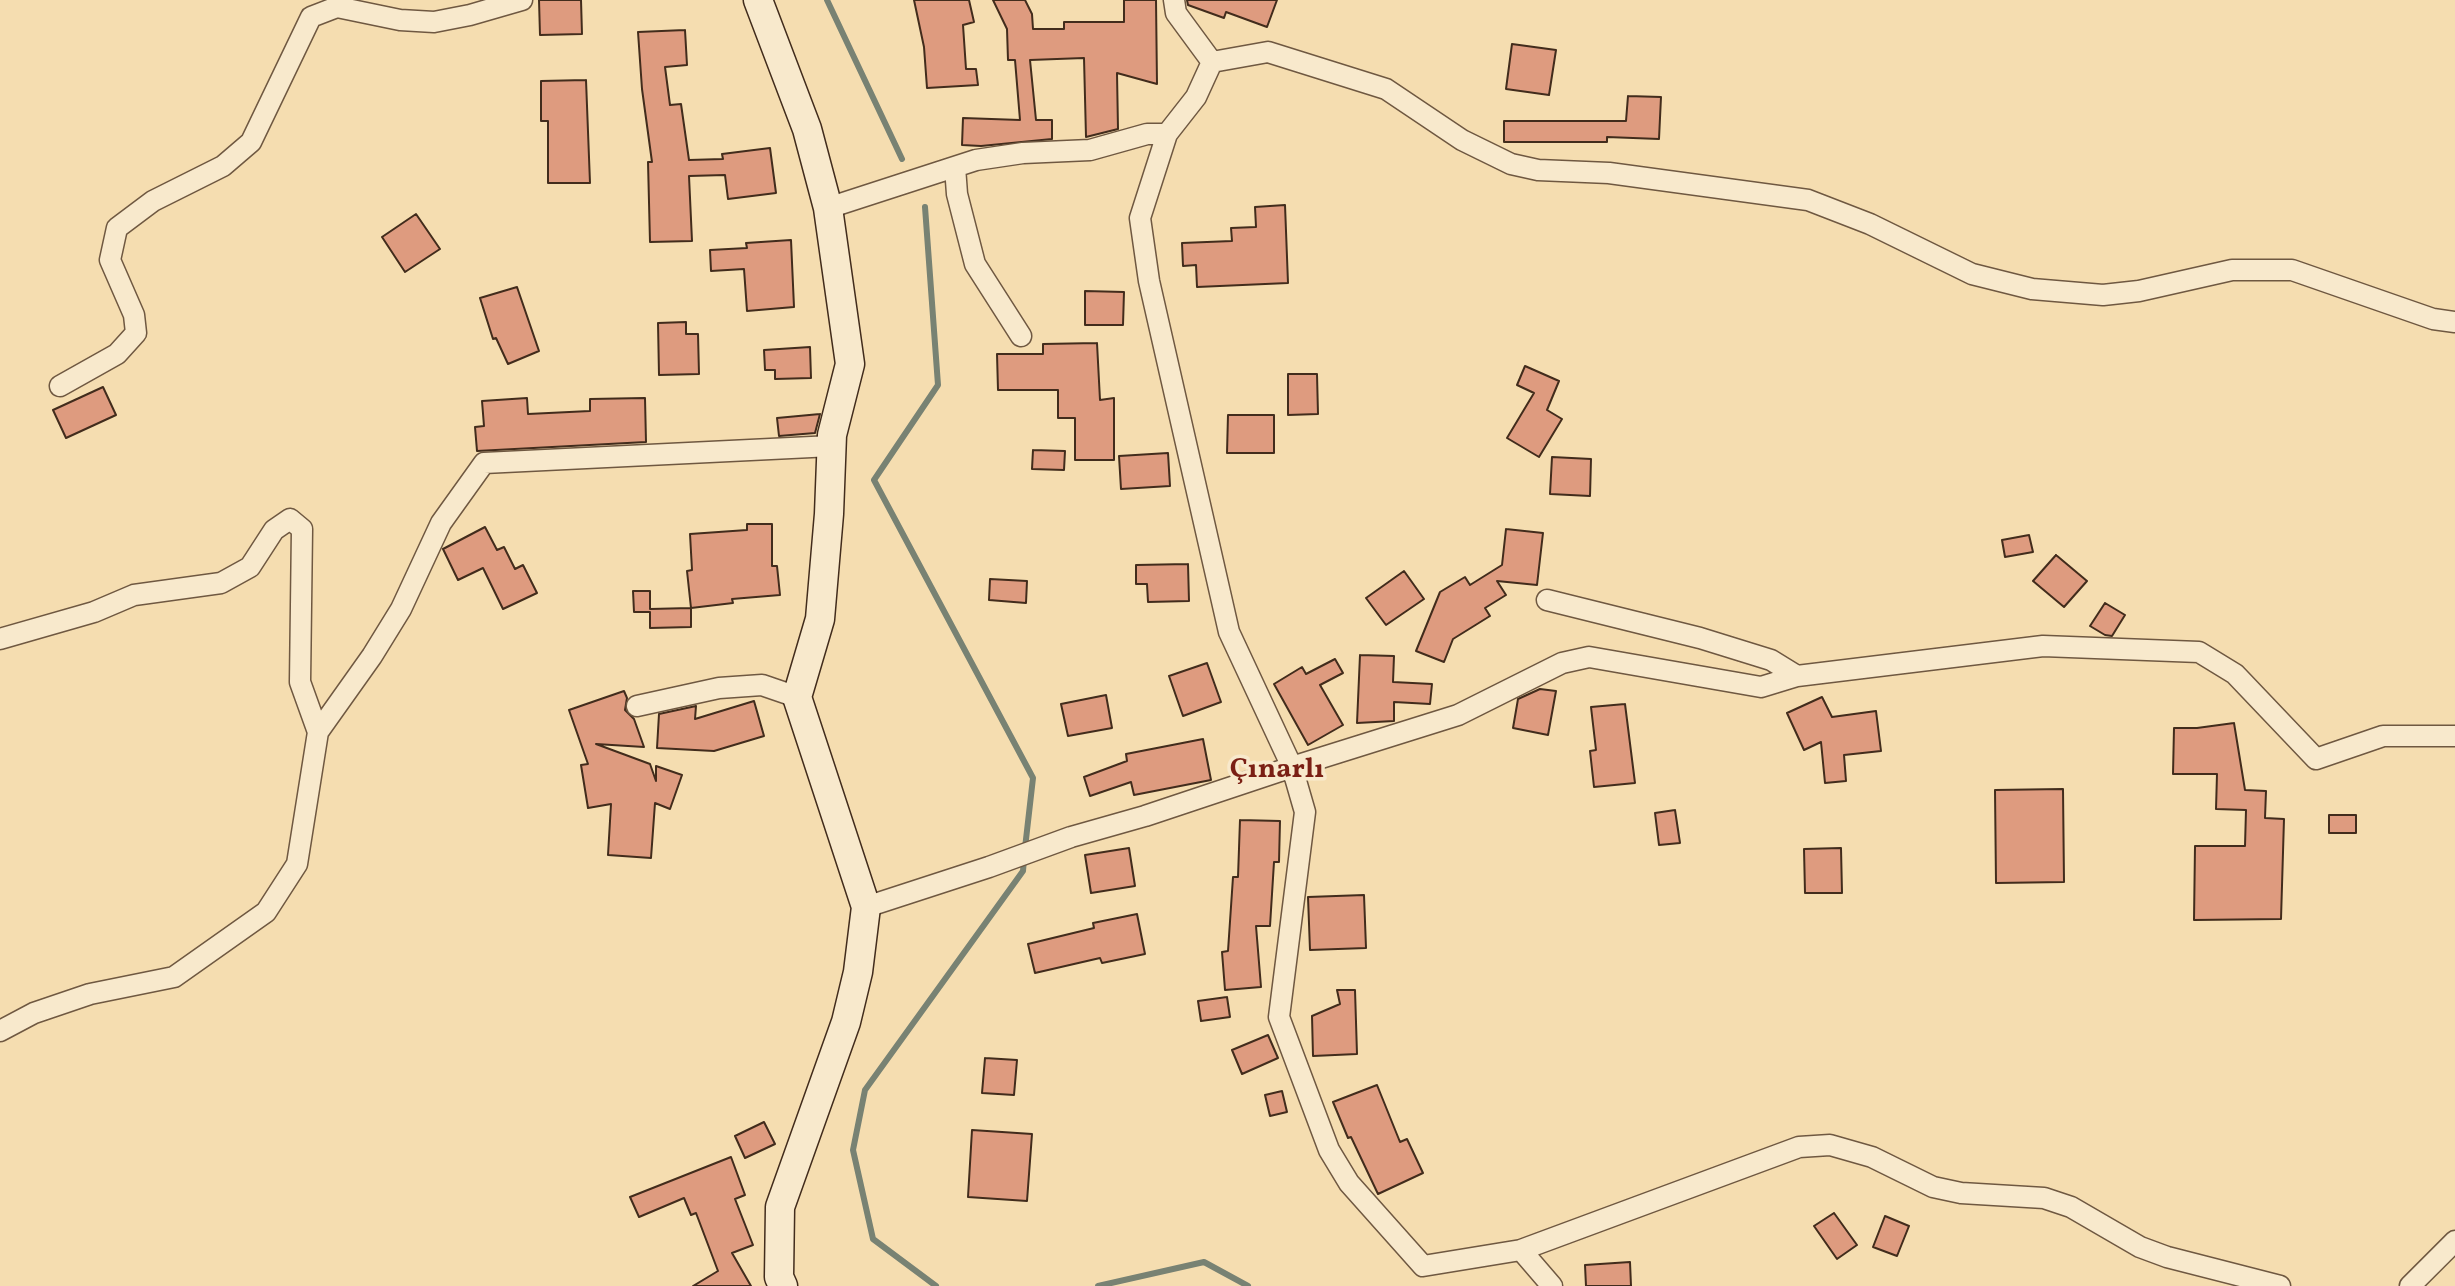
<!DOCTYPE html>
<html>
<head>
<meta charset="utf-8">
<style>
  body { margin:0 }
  canvas { display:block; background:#f5ddb0 }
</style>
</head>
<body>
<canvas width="2455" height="1286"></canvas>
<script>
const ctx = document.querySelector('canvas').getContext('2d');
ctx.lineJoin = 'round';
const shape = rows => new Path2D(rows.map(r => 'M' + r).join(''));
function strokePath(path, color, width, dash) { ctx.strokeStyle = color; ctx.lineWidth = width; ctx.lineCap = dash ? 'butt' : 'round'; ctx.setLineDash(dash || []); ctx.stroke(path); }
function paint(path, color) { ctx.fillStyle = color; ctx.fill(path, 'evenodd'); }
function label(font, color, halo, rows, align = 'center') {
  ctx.font = font + ' Vollkorn,serif'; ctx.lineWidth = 7; ctx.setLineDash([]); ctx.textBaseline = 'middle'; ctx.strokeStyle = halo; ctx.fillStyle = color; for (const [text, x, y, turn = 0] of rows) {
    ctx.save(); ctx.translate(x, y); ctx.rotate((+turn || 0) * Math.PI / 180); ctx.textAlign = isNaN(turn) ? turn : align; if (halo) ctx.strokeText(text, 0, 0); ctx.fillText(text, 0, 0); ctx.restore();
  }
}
strokePath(shape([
  [827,0,902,159],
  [925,207,938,385,874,480,1033,778,1025,848],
  [936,1286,873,1239,853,1150,865,1090,1023,871,1024,859],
  [1098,1286,1204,1262,1248,1286]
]), '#788273', 6);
const building = shape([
  [539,0,581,0,582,34,540,35,539,0],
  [914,0,969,0,974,22,963,25,966,69,976,69,978,85,927,88,924,47,914,0],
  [993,0,1025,0,1032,14,1033,29,1064,29,1064,22,1124,22,1124,0,1156,0,1157,84,1117,73,1118,129,1086,137,1084,58,1030,60,1036,120,1052,120,1052,139,981,146,962,145,963,118,1020,120,1015,60,1008,60,1007,29,993,0],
  [1187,0,1277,0,1267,27,1226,12,1224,18,1188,5,1187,0],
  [685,30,687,65,665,67,670,105,681,104,689,160,723,159,722,154,770,148,776,193,728,199,725,175,689,176,692,241,650,242,648,162,652,162,642,89,638,32,685,30],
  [1512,44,1556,50,1549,95,1506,89,1512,44],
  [586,80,590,183,548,183,548,121,541,121,541,81,586,80],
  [1628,96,1661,97,1659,139,1607,137,1607,142,1504,142,1504,121,1626,121,1628,96],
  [1285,205,1288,283,1197,287,1196,265,1183,266,1182,243,1232,241,1231,228,1256,227,1255,207,1285,205],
  [416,214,440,249,405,272,382,237,416,214],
  [791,240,794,307,747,311,744,269,711,271,710,250,747,248,746,243,791,240],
  [517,287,539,351,508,364,496,338,493,339,480,298,517,287],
  [1085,291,1124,292,1123,325,1085,325,1085,291],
  [686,322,686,334,698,334,699,374,659,375,658,323,686,322],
  [1097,343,1100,400,1114,398,1114,460,1075,460,1075,418,1058,418,1058,390,998,390,997,354,1043,354,1043,344,1097,343],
  [810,347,811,378,775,379,775,370,765,370,764,350,810,347],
  [1525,366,1559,381,1547,410,1562,419,1539,457,1507,438,1534,393,1517,385,1525,366],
  [1288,374,1317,374,1318,414,1288,415,1288,374],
  [103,387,116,415,66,438,53,410,103,387],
  [527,398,528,414,590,411,590,399,645,398,646,442,477,451,475,427,484,426,482,401,527,398],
  [820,414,815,433,779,436,777,418,820,414],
  [1228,415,1274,415,1274,453,1227,453,1228,415],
  [1033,450,1065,451,1064,470,1032,469,1033,450],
  [1168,453,1170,486,1121,489,1119,456,1168,453],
  [1552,457,1591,459,1590,496,1550,494,1552,457],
  [747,524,772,524,772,566,777,566,780,595,732,599,733,603,691,608,687,571,692,570,690,534,747,530,747,524],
  [485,527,497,550,504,547,515,569,523,565,537,593,503,609,483,568,458,580,443,549,485,527],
  [1506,529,1543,533,1537,585,1497,581,1506,595,1485,608,1490,616,1453,639,1444,662,1416,651,1440,592,1465,577,1470,585,1502,565,1506,529],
  [2029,535,2033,552,2005,557,2002,540,2029,535],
  [2056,555,2087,581,2064,607,2033,581,2056,555],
  [1188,564,1189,601,1148,602,1147,584,1136,584,1136,565,1188,564],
  [1404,571,1424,599,1386,625,1366,598,1404,571],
  [990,579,1027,581,1026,603,989,600,990,579],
  [633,591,650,591,650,609,691,608,691,627,650,628,650,612,634,612,633,591],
  [2105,603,2125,615,2112,636,2105,635,2090,626,2105,603],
  [1360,655,1394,656,1393,682,1432,684,1430,704,1394,702,1394,721,1357,723,1360,655],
  [1335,659,1343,673,1320,685,1343,725,1308,745,1274,684,1302,667,1306,674,1335,659],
  [1207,663,1221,702,1183,716,1169,676,1207,663],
  [1540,689,1556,691,1548,735,1513,728,1518,699,1540,689],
  [624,691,627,698,625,710,634,719,644,747,596,744,650,764,656,781,656,766,682,775,670,809,655,803,651,858,608,855,611,804,588,808,581,765,588,764,569,710,624,691],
  [1106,695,1112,728,1068,736,1061,704,1106,695],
  [1822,697,1832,717,1876,711,1881,751,1844,755,1846,781,1825,783,1821,742,1804,750,1787,713,1822,697],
  [754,701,764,736,714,751,657,748,659,714,696,706,695,719,754,701],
  [1625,704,1635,783,1594,787,1590,751,1596,750,1591,707,1625,704],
  [2234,723,2245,790,2266,791,2265,818,2284,819,2281,919,2194,920,2195,846,2245,846,2246,810,2216,809,2217,774,2173,774,2174,728,2197,728,2234,723],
  [1203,739,1211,780,1134,795,1131,782,1090,796,1084,777,1127,761,1126,754,1203,739],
  [2063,789,2064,882,1996,883,1995,790,2063,789],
  [1675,810,1680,843,1659,845,1655,813,1675,810],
  [2329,815,2356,815,2356,833,2329,833,2329,815],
  [1240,820,1280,821,1279,862,1274,862,1270,926,1256,926,1261,987,1225,990,1222,952,1228,951,1233,877,1238,877,1240,820],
  [1129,848,1135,886,1091,893,1085,855,1129,848],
  [1841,848,1842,893,1805,893,1804,849,1841,848],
  [1364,895,1366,948,1310,950,1308,897,1364,895],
  [1137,914,1145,954,1102,963,1100,958,1035,973,1028,944,1094,928,1093,923,1137,914],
  [1337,990,1355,990,1357,1054,1313,1056,1312,1016,1340,1004,1337,990],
  [1227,997,1230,1017,1201,1021,1198,1001,1227,997],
  [1268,1035,1278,1058,1242,1074,1232,1050,1268,1035],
  [985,1058,1017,1060,1014,1095,982,1093,985,1058],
  [1377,1085,1400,1142,1407,1139,1423,1173,1378,1194,1351,1137,1348,1138,1333,1102,1377,1085],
  [1282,1091,1287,1112,1270,1116,1265,1095,1282,1091],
  [764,1122,775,1144,745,1158,735,1136,764,1122],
  [972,1130,1032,1134,1027,1201,968,1197,972,1130],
  [731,1157,745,1195,735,1199,753,1245,732,1253,751,1286,693,1286,718,1271,696,1213,691,1215,684,1198,639,1217,630,1197,731,1157],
  [1834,1213,1857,1245,1837,1259,1814,1226,1834,1213],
  [1885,1216,1909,1226,1897,1256,1873,1247,1885,1216],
  [1630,1262,1631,1286,1586,1286,1585,1265,1630,1262]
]);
paint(building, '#de9b7f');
strokePath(building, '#422c1c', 2);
const street = shape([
  [1174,0,1176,13,1212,62],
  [1212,62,1196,97,1167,134,1140,218,1149,281,1229,632,1292,767,1305,812,1279,1017,1329,1150,1349,1183,1423,1266,1521,1250,1799,1147,1830,1145,1872,1157,1933,1187,1961,1193,2044,1198,2071,1207,2140,1247,2167,1257,2280,1286],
  [1212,62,1268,52,1386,89,1462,140,1511,164,1538,170,1609,173,1808,200,1870,224,1972,274,2032,289,2103,295,2139,291,2232,270,2292,270,2433,319,2455,322],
  [955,167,957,194,975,264,1021,336],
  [828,208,976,160,1023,153,1090,150,1147,134,1167,134],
  [60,386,117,354,136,333,134,315,110,260,117,228,153,201,223,166,251,142,311,17,337,7,400,20,434,22,470,15,522,0],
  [1547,600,1700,638,1771,660,1797,676],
  [0,639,94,612,134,595,221,583,250,567,274,530,290,519,302,529,300,682,318,732],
  [637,706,719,688,762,685,797,697],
  [866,907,989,867,1071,837,1145,816,1292,767,1458,715,1562,663,1589,657,1761,687,1797,676,2043,646,2199,652,2235,674,2316,759,2383,736,2455,736],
  [0,1031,34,1013,90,994,174,977,266,912,297,864,318,732,372,656,401,609,441,523,484,463,832,446],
  [1521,1250,1552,1286],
  [2410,1286,2455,1241]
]);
const secondary = shape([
  [758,0,807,129,828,208,850,364,832,435,829,514,820,619,797,697,866,907,858,972,846,1022,780,1207,779,1277,783,1286]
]);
strokePath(street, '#6f5841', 23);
strokePath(secondary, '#422c1c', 31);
strokePath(street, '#f8e9cc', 20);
strokePath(secondary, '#f8e9cc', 28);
label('bold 28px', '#7a1f14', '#f8e9cc', [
  ["Çınarlı",1277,772]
]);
</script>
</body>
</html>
